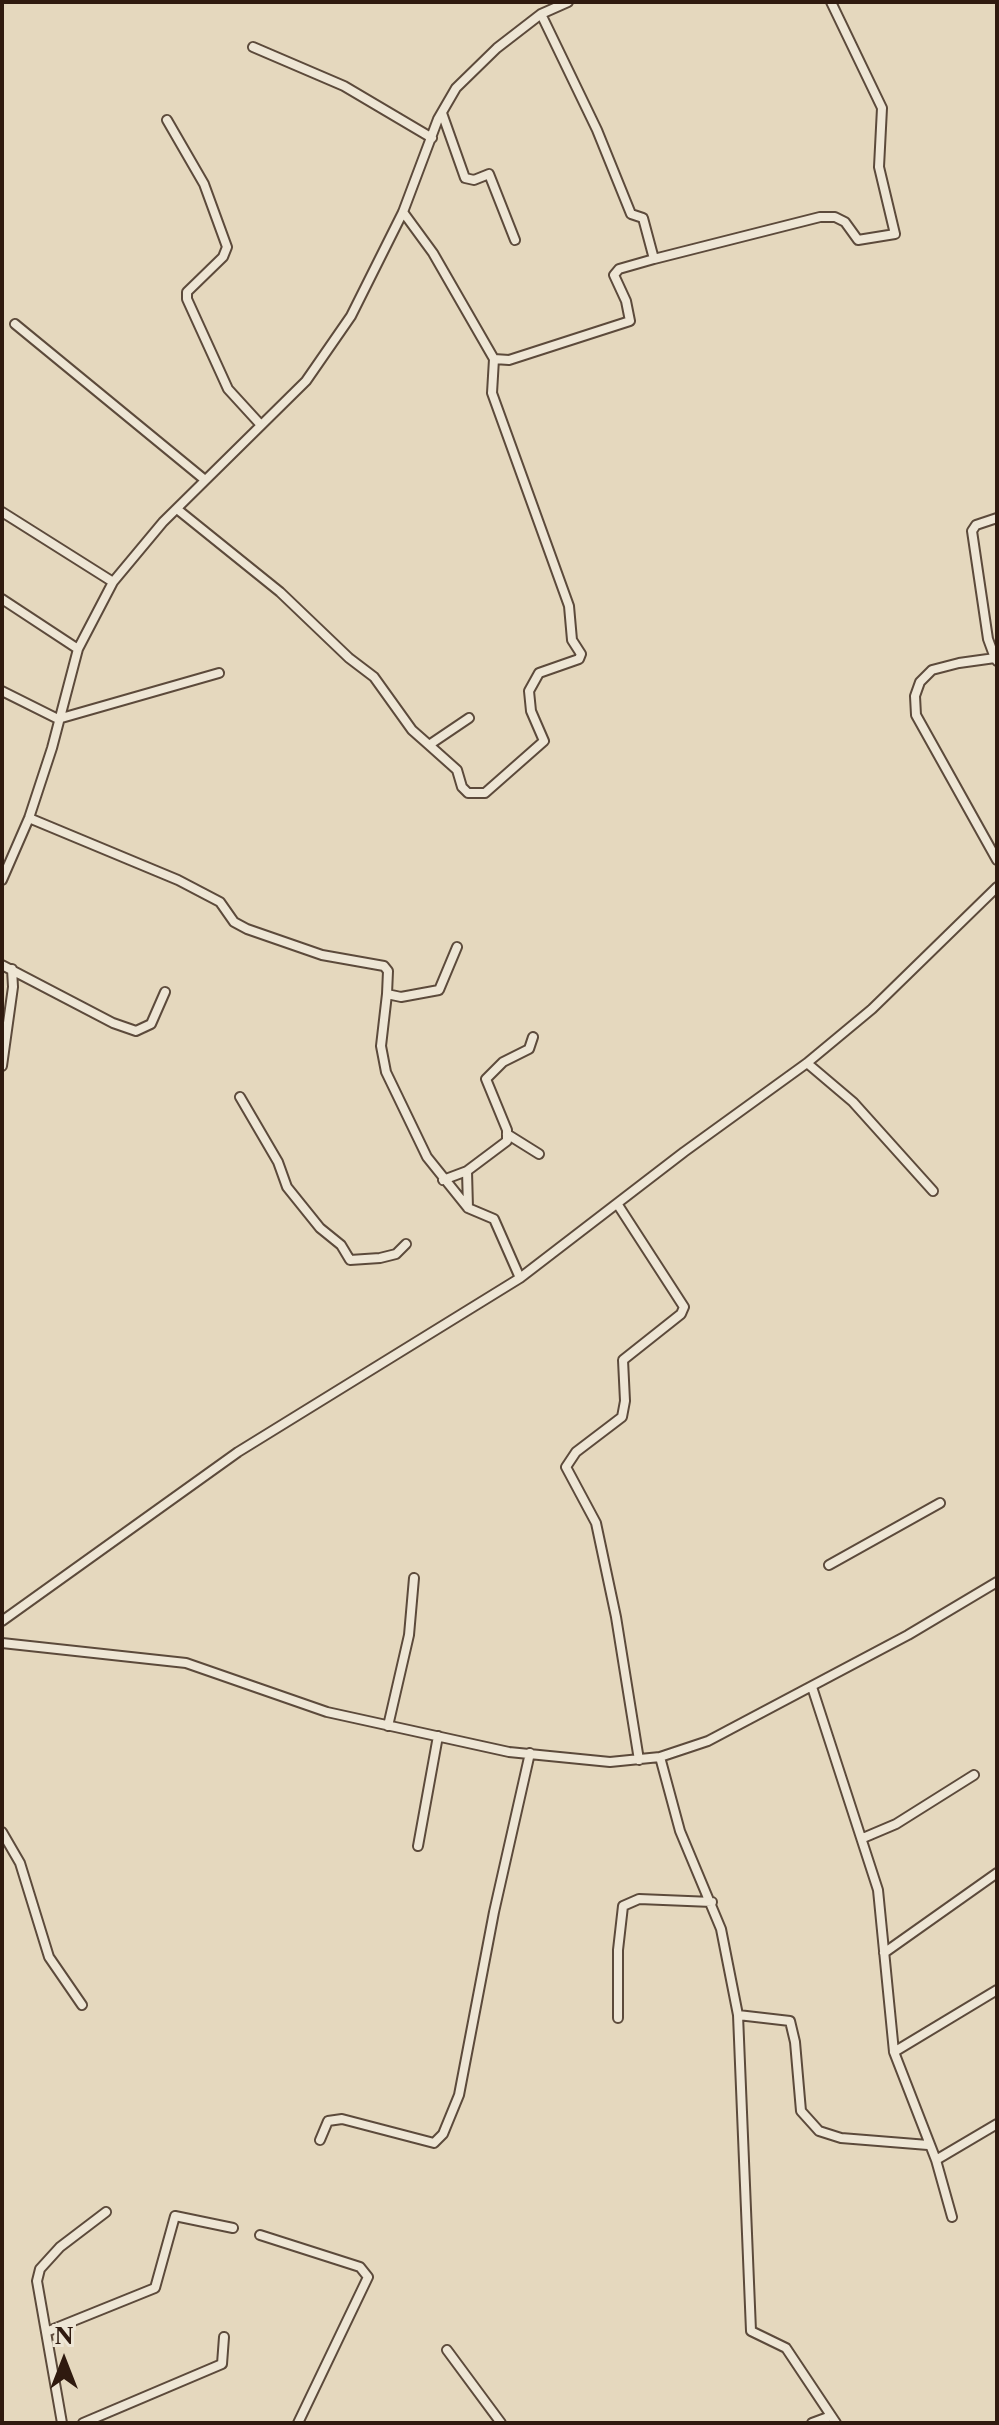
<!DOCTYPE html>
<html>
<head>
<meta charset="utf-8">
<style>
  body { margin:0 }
  #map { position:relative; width:999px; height:2425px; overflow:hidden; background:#e5d8be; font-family:"Libre Caslon Text",serif }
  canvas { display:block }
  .frame { position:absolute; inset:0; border:4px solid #2f1a0f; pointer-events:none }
  .north { position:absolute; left:24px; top:2321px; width:80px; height:80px; -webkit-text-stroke:6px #eee6d5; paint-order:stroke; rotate:0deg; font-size:22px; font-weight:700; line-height:32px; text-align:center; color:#2f1a0f }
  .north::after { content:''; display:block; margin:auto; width:28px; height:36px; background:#2f1a0f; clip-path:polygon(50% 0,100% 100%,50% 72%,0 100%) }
</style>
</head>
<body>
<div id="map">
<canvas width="999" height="2425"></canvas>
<div class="frame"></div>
<div class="north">N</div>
</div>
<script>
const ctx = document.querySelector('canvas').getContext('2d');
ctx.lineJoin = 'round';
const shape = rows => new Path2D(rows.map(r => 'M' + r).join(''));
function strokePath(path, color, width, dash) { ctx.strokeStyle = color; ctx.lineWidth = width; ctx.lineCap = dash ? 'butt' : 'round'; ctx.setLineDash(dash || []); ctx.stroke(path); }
const minor = shape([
  [253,47,344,86,432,138],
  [442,113,465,178,474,180,489,174,515,240],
  [167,120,204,184,227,247,223,257,187,292,187,299,228,389,260,424],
  [403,212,433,253,494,359,492,393,569,606,572,640,581,654,579,659,539,673,529,691,531,711,544,741,485,793,468,793,462,787,457,770,429,745],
  [654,259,820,217,835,217,845,222,858,240,895,234,879,167,882,108,831,2],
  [15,324,205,480],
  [494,359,509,360,630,321,626,301,614,275,619,269,654,259,643,218,631,214,597,130,541,14],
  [177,509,280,592,349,658,374,677,412,730,429,745,469,718],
  [2,512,113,582],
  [2,599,78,649],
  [995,658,988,639,972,531,976,525,997,518],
  [997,661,995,658,959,663,932,670,920,682,915,696,916,715,997,860],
  [2,691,58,719,219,673],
  [29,818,178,880,220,902,234,922,247,929,322,955,384,966,388,971,387,994,381,1046,386,1072,427,1157,468,1208,494,1219,520,1278],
  [2,880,29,818,52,748,78,649,113,582,163,522,306,381,351,316,403,212,438,119,456,88,497,48,541,14,568,2],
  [2,965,113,1023,136,1031,151,1024,165,992],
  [387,994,401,997,439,990,457,947],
  [807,1063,853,1102,933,1191],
  [2,1066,13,987,12,969],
  [240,1097,278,1162,287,1187,320,1228,341,1245,350,1260,380,1258,396,1254,406,1244],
  [507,1134,539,1154],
  [443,1180,467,1171],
  [618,1205,684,1307,681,1314,623,1360,625,1401,622,1417,576,1452,566,1467,596,1523,616,1617,639,1760],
  [468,1208,467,1171,507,1141,507,1130,486,1079,503,1062,529,1049,533,1037],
  [829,1565,940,1503],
  [2,1621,238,1452,520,1278,684,1152,807,1063,872,1009,997,887],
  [2,1643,186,1663,327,1712,509,1752,610,1762,660,1757,708,1741,908,1635,997,1582],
  [812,1687,878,1890,894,2052,936,2160,952,2217],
  [388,1726,409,1635,414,1578],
  [660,1757,680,1831,721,1929,738,2015,751,2331,786,2348,836,2423],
  [2,1832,20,1863,49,1957,82,2005],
  [863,1838,896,1824,974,1775],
  [418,1846,438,1736],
  [884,1953,997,1873],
  [738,2015,790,2021,795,2042,801,2111,819,2131,841,2138,928,2145],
  [618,2018,618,1950,623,1906,639,1899,712,1902],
  [894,2052,997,1990],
  [320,2140,328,2121,342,2119,434,2143,443,2134,459,2095,494,1912,530,1753],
  [936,2160,997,2124],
  [260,2235,360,2267,368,2277,298,2423],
  [46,2332,155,2288,175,2216,233,2228],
  [447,2350,501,2423],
  [62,2423,37,2281,40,2269,60,2247,106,2212],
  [83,2423,222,2364,224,2337],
  [812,2423,831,2416]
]);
strokePath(minor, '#5c4a3b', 12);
strokePath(minor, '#eee6d5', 8);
</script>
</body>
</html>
